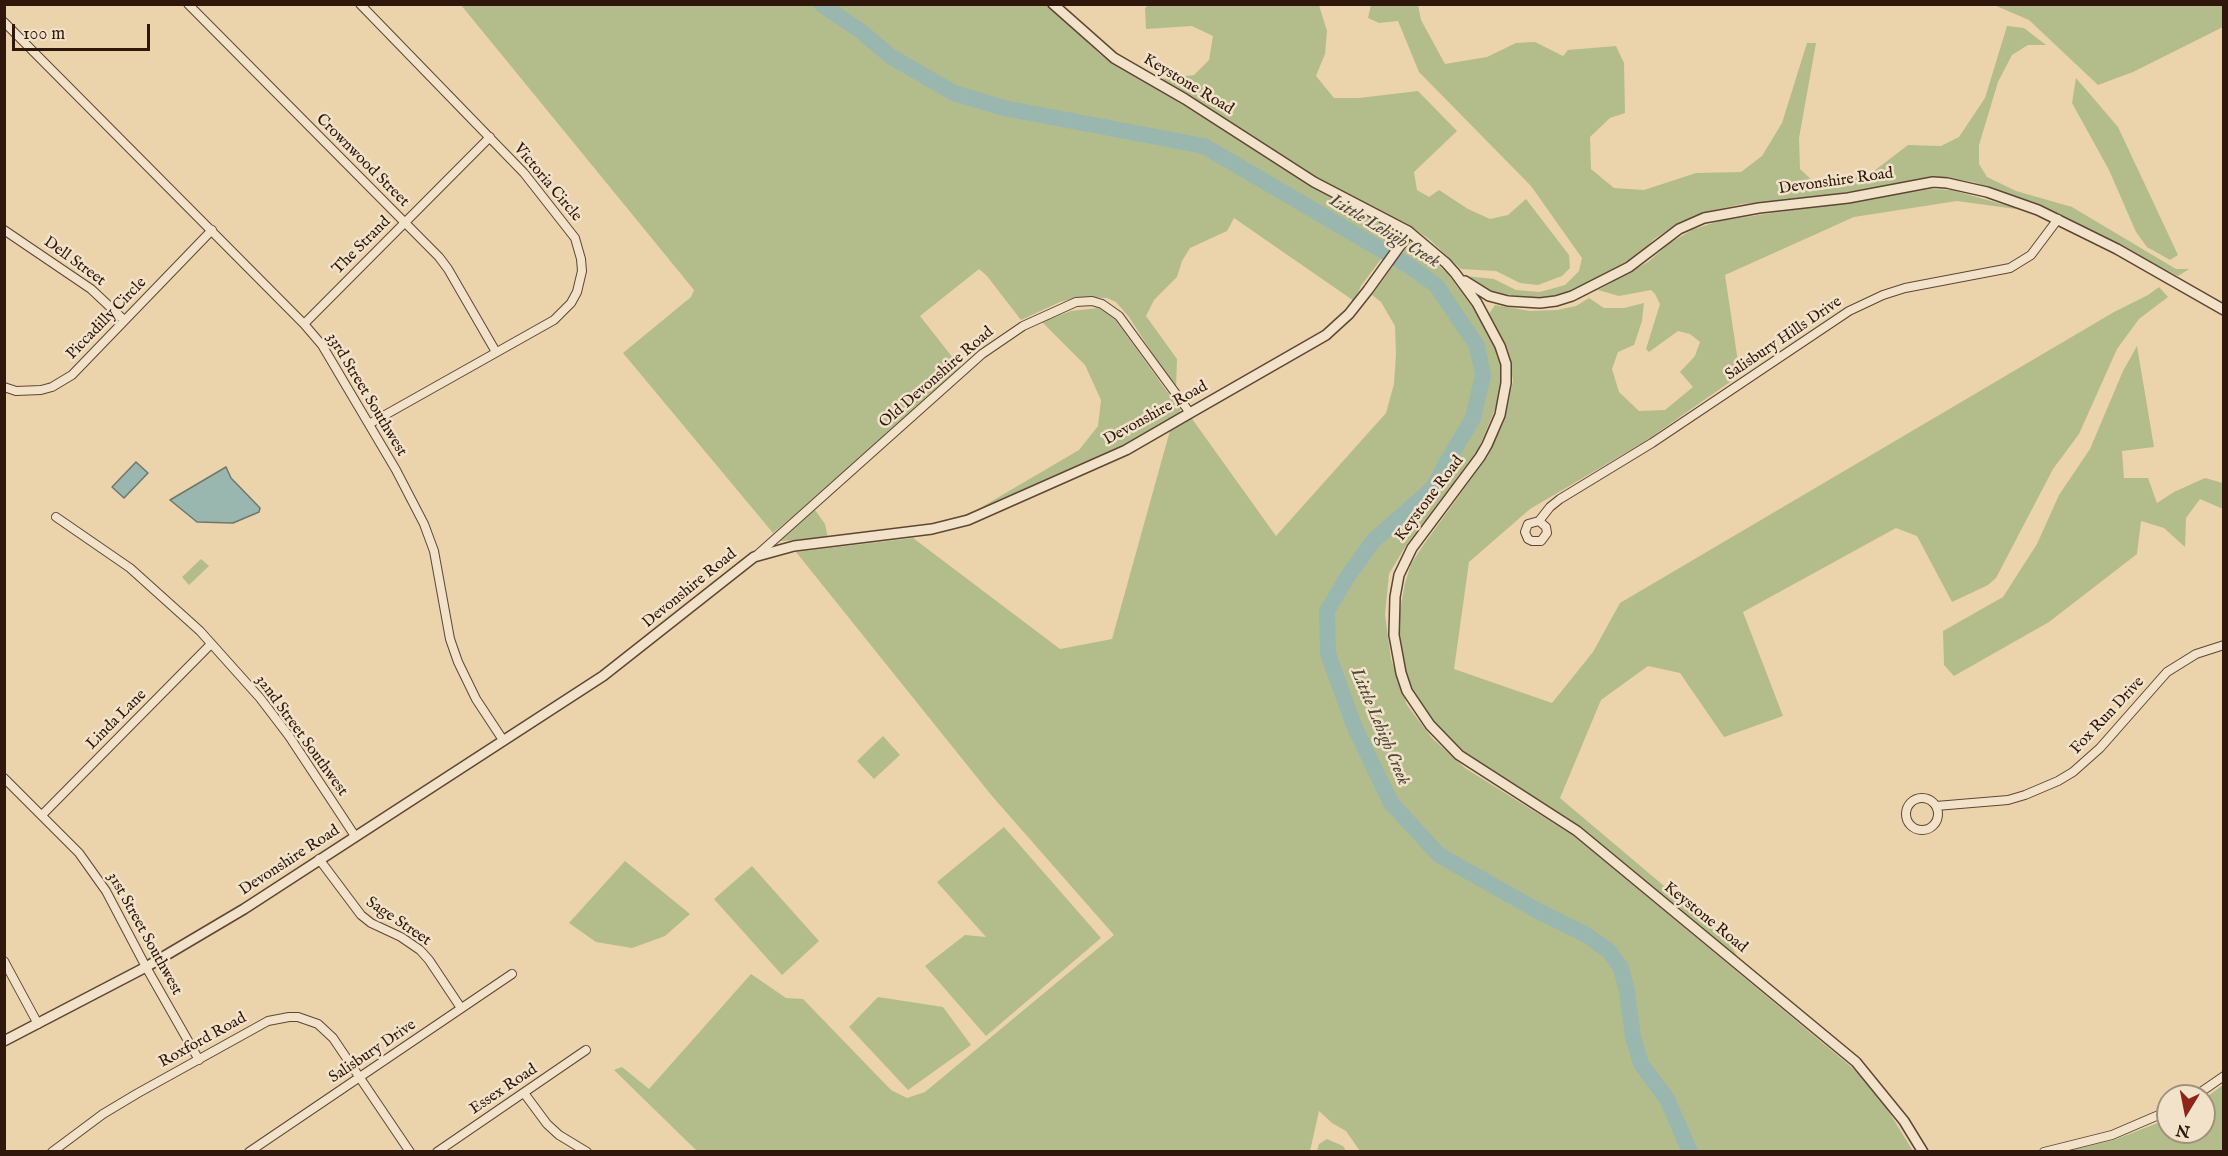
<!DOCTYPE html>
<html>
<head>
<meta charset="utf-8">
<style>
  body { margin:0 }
  #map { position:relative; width:2228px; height:1156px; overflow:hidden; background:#ebd3ac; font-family:"IM FELL English",serif }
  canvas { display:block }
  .frame { position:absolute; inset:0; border:6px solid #2f170b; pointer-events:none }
  .north { position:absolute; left:2156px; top:1084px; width:60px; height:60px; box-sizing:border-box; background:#f2e2c9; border:2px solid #a4917d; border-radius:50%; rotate:190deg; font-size:16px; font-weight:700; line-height:24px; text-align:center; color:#2f170b }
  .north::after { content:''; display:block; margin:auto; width:21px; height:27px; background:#8f2418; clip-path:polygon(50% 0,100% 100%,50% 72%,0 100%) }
  .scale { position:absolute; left:12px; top:24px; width:138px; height:27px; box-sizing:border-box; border:3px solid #2f170b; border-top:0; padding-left:8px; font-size:18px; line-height:21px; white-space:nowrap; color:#2f170b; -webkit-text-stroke:4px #f2e2c9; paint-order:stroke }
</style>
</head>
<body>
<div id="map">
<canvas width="2228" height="1156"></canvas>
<div class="frame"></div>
<div class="north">N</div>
<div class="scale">100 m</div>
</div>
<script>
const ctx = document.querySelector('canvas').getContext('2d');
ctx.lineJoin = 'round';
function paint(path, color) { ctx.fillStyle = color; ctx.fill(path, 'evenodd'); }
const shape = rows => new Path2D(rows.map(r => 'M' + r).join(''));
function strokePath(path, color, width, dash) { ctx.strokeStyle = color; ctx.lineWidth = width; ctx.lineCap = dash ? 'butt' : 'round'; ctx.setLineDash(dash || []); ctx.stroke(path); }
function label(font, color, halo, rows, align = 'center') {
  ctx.font = font + ' "IM FELL English",serif'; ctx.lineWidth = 5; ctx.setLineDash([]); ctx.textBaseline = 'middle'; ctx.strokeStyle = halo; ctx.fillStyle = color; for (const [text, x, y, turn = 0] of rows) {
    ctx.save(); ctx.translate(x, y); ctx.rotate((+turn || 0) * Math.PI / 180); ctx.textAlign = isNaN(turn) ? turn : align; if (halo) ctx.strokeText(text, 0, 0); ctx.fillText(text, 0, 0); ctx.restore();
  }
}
paint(shape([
  [1150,4,1319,5,1327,31,1325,54,1316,76,1334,98,1359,98,1418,91,1457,131,1414,172,1417,190,1429,197,1439,190,1468,209,1490,219,1508,215,1526,199,1569,255,1570,268,1562,276,1538,285,1520,283,1496,271,1461,269,1430,240,1408,224,1316,177,1160,79,1194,75,1209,60,1213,36,1192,26,1146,29,1145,8],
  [461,5,1047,5,1102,56,1228,132,1315,188,1394,229,1398,236,1361,286,1354,301,1234,218,1227,231,1190,248,1182,261,1177,277,1154,300,1146,316,1177,359,1176,390,1129,317,1116,302,1107,298,1079,297,1060,302,1021,320,987,276,979,269,920,316,960,367,852,467,773,533,623,353,691,297,694,290],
  [1371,5,1418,5,1421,20,1445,64,1487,57,1516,43,1535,42,1563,56,1568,50,1616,46,1624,63,1625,113,1610,118,1590,137,1591,169,1614,188,1644,190,1696,173,1741,172,1762,156,1782,123,1807,43,1816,43,1799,138,1800,169,1814,182,1834,183,1870,174,1908,145,1941,146,1959,137,1985,98,2007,26,2024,28,2046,45,2028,45,2012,55,1998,82,1979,145,1979,164,1987,177,2016,191,2072,207,2176,269,2189,269,2178,276,2079,226,2015,197,1973,182,1941,177,1814,197,1742,204,1706,212,1680,222,1654,239,1640,254,1567,294,1541,298,1493,293,1465,276,1494,279,1516,290,1540,292,1565,285,1579,271,1582,258,1531,186,1419,72,1398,21,1379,23,1368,18],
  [1994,5,2223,5,2223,27,2133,72,2098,85,2029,20],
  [2076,78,2118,127,2178,255,2170,260,2147,247,2136,232,2109,170,2072,103],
  [1931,189,1952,190,2023,210,1957,201,1854,217,1725,275,1740,375,1644,442,1530,509,1469,562,1454,669,1552,703,1593,652,1620,603,2114,312,2148,295,2159,287,2168,297,2139,319,2117,349,2079,434,2053,469,1996,578,1988,585,1952,602,1917,536,1896,528,1743,612,1783,716,1724,737,1680,673,1648,666,1601,700,1560,798,1728,940,1738,958,1579,827,1487,768,1456,746,1420,705,1408,680,1401,651,1399,616,1405,583,1411,564,1424,544,1488,456,1504,421,1513,381,1508,350,1489,314,1495,305,1530,311,1557,310,1576,306,1589,298,1604,308,1624,308,1644,303,1642,321,1634,345,1618,352,1612,369,1619,392,1639,411,1665,410,1693,387,1680,372,1695,356,1700,342,1690,334,1678,331,1649,352,1646,349,1660,304,1655,294,1651,290,1619,296,1598,290,1648,262,1670,243,1692,230,1719,221],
  [1411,241,1447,273,1474,309,1495,348,1501,365,1501,386,1498,402,1478,450,1456,483,1405,547,1389,574,1385,614,1391,659,1407,705,1432,738,1465,768,1577,838,1855,1070,1884,1104,1913,1151,1360,1151,1346,1131,1332,1123,1319,1111,1310,1151,697,1151,614,1070,622,1067,649,1089,751,974,786,998,803,999,891,1090,907,1098,925,1092,1114,935,992,796,796,552,913,538,1060,649,1112,639,1171,427,1190,416,1276,536,1386,413,1394,384,1396,354,1395,326,1381,302,1372,295],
  [1098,308,1110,312,1168,393,1179,404,1181,408,1178,415,1127,445,979,512,943,522,975,511,1079,450,1098,426,1101,400,1085,365,1042,322,1071,311],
  [2137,346,2154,447,2122,451,2124,478,2148,478,2157,503,2174,492,2205,478,2223,483,2223,509,2200,499,2186,518,2185,547,2164,528,2141,521,2137,554,2049,622,1954,676,1944,665,1943,631,2003,597,2037,544,2059,495,2090,449,2123,371],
  [815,510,825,524,828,538,781,541,780,539,786,532],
  [201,559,209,566,189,585,182,577],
  [883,736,900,755,874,779,857,761],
  [1004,827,1101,938,986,1036,925,966,965,935,986,937,937,882],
  [625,861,690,914,665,936,632,948,596,942,569,923],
  [752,866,819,941,782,975,714,899],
  [878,997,943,1007,971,1045,908,1090,849,1027],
  [2223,1085,2223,1151,2068,1151,2114,1140,2168,1119,2168,1132,2204,1132,2204,1099],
  [1327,1139,1343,1146,1346,1151,1317,1151,1319,1144]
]), '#b3bd8c');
const water = shape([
  [136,462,148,473,124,498,112,487,136,462],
  [226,467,231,478,260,508,259,512,233,523,197,522,170,500,226,467]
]);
paint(water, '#99b7af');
strokePath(water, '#6f776d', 1.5);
strokePath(shape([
  [821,4,862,32,890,56,954,93,1004,108,1204,146,1409,266,1436,285,1477,346,1483,375,1473,418,1447,462,1434,487,1374,540,1348,576,1327,611,1328,654,1355,728,1391,803,1439,855,1540,912,1585,934,1609,951,1621,968,1627,991,1633,1037,1641,1064,1667,1099,1690,1152]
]), '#99b7af', 16);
const minor = shape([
  [188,4,439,257,448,269,496,352],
  [360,4,524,173,575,238,581,259,582,271,577,292,571,303,554,320,369,424],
  [4,22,304,324,322,345,396,470,424,524,434,551,450,639,458,662,476,699,503,740],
  [4,230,91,289,124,320],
  [304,324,490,137],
  [4,387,16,391,41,390,52,387,72,375,212,230],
  [56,517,130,568,200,631,260,698,289,736,355,836],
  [1539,521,1546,527,1547,533,1541,541,1532,541,1528,539,1525,532,1528,524,1539,521,1550,507,1560,499,1652,443,1849,311,1883,295,1905,288,2010,268,2031,255,2058,219],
  [756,556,982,354,1023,326,1076,302,1092,301,1102,304,1119,316,1190,413],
  [4,778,79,853,106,891,146,967,199,1060],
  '1906 814a16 16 0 1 1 32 0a16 16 0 1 1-32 0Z',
  [1936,806,2008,800,2025,795,2058,781,2073,772,2100,748,2167,672,2196,654,2224,645],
  [42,815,211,644],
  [319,859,361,915,371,923,401,937,420,950,429,960,461,1008],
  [4,961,38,1024],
  [524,1093,547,1124,559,1135,587,1152],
  [2195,1096,2224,1076],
  [52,1152,103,1114,138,1093,268,1021,289,1017,298,1017,318,1024,333,1038,410,1152],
  [249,1152,512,974],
  [437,1152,586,1050],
  [2044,1152,2112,1135,2168,1111]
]);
const tertiary = shape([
  [1053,4,1114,58,1185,99,1314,182,1408,231,1446,263,1455,273,1477,303,1500,346,1506,364,1506,383,1500,415,1487,445,1480,457,1412,548,1399,575,1395,597,1394,635,1401,673,1407,691,1430,725,1459,755,1577,831,1856,1062,1904,1121,1923,1152],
  [1465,281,1489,296,1508,301,1540,303,1556,301,1572,296,1629,267,1679,229,1704,218,1759,208,1848,198,1933,182,1947,183,1987,192,2038,210,2117,249,2224,310],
  [4,1041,146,967,244,909,603,676,754,557,794,546,932,529,968,520,1126,450,1190,413,1326,335,1338,324,1349,314,1368,290,1404,240,1408,231]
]);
strokePath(minor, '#5e4633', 10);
strokePath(tertiary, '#5e4633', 12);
strokePath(minor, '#f2e2c9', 8);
strokePath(tertiary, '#f2e2c9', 9);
label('16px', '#2f170b', '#f2e2c9', [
  ["Keystone Road",1188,85,31],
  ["Crownwood Street",362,161,45],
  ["Devonshire Road",1836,182,-8],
  ["Victoria Circle",547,183,50],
  ["The Strand",362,246,-45],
  ["Dell Street",74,262,36],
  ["Piccadilly Circle",107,319,-46],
  ["Salisbury Hills Drive",1784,339,-34],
  ["Old Devonshire Road",937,378,-41],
  ["33rd Street Southwest",366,395,59],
  ["Devonshire Road",1156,414,-29],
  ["Keystone Road",1430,499,-53],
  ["Devonshire Road",690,589,-39],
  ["Fox Run Drive",2108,716,-47],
  ["Linda Lane",117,720,-45],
  ["32nd Street Southwest",301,736,54],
  ["Devonshire Road",290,861,-33],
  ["Keystone Road",1705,918,39],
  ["Sage Street",398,922,34],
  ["31st Street Southwest",144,934,61],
  ["Roxford Road",203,1041,-29],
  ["Salisbury Drive",373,1052,-34],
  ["Essex Road",504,1090,-34]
]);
label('italic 18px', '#4f473c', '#f2e2c9', [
  ["Little Lehigh Creek",1384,232,31],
  ["Little Lehigh Creek",1379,727,67]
]);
</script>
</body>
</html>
